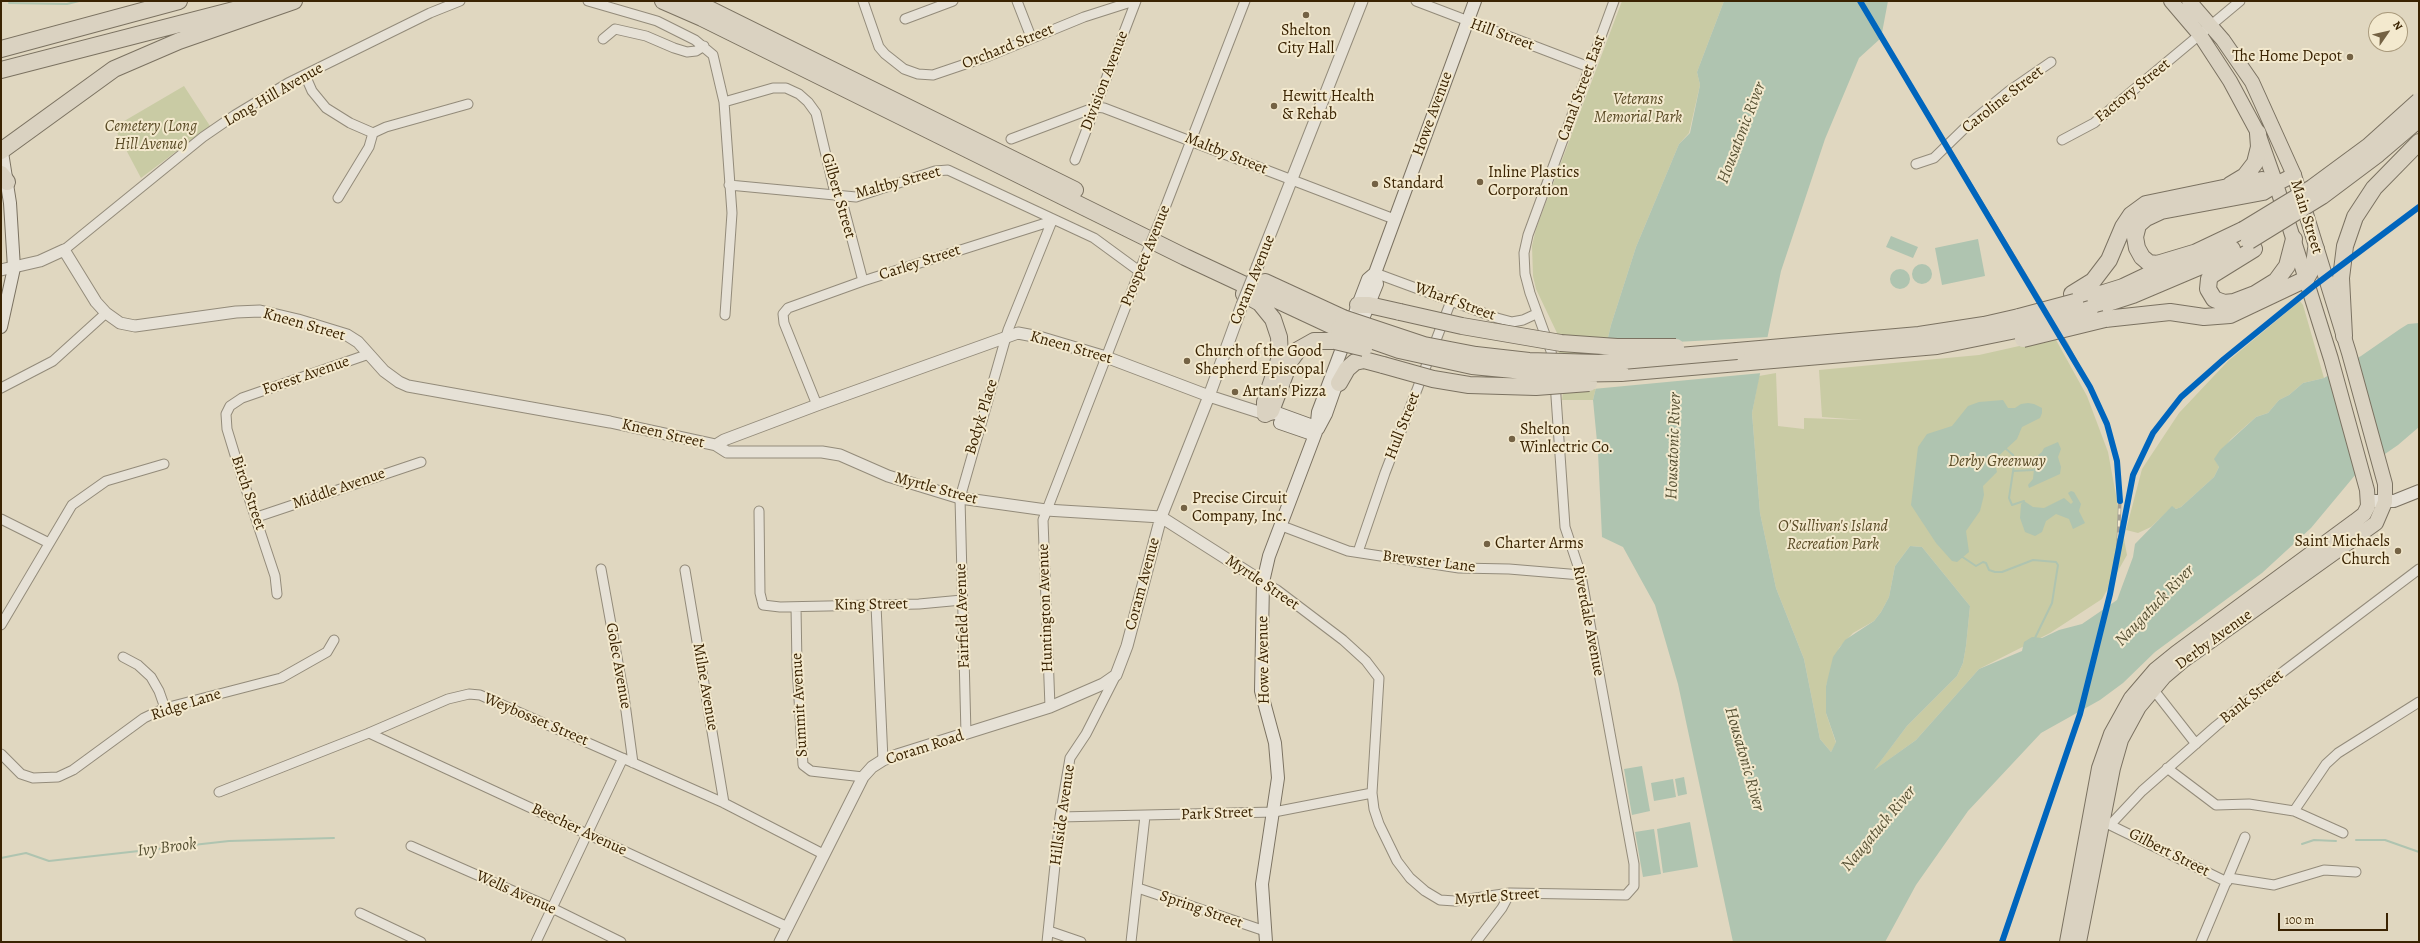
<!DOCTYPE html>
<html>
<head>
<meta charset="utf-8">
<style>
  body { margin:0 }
  #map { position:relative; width:2420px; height:943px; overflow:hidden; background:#e0d7c0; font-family:Alegreya,serif }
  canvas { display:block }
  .frame { position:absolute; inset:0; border:2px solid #3a2302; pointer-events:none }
  .north { position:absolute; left:2368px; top:12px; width:40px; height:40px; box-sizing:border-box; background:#f3e9ce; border:1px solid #a99a7c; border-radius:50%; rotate:56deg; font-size:11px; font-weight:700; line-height:16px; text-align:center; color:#3a2302 }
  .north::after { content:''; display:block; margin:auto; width:14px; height:18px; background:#746244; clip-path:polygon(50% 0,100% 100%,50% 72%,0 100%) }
  .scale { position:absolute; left:2278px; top:913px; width:110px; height:18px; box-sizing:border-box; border:2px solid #3a2302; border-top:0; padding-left:5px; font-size:12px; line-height:14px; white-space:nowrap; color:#3a2302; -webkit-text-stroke:3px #f3e9ce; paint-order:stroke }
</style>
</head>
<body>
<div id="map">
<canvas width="2420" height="943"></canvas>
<div class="frame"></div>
<div class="north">N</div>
<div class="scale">100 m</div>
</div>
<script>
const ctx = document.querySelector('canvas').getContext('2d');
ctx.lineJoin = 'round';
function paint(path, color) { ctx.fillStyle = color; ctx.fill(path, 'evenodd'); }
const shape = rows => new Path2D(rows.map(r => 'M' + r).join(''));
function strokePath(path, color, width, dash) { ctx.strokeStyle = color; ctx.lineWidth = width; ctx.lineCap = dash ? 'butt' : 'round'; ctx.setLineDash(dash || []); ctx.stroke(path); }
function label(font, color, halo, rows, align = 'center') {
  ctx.font = font + ' Alegreya,serif'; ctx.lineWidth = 4; ctx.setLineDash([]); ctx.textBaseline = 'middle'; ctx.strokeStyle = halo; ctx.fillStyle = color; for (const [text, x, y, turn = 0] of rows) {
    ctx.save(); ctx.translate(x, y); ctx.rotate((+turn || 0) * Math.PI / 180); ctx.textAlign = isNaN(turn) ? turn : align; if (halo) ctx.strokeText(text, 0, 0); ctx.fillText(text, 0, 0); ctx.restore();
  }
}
paint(shape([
  [1622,1,1724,1,1697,72,1700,85,1689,133,1679,144,1636,247,1611,325,1593,400,1562,400,1563,392,1557,333,1536,289,1533,276,1532,246,1536,229],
  [184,86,210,126,141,178,114,127],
  [2300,301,2303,305,2324,378,2303,383,2289,395,2279,400,2268,413,2256,417,2231,439,2215,459,2219,467,2214,477,2181,507,2176,509,2172,507,2151,527,2138,533,2126,530,2142,469,2179,413,2228,361],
  [2055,338,2087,396,2108,452,2127,555,2102,599,2050,633,1979,669,1916,740,1873,771,1907,726,1957,676,1963,663,1966,646,1970,606,1922,547,1910,546,1895,566,1889,597,1881,612,1874,621,1853,633,1839,648,1826,686,1826,713,1836,743,1831,752,1820,739,1804,659,1776,588,1760,513,1752,413,1759,376,1776,373,1778,426,1804,429,1804,418,1863,420,1822,417,1819,370,1979,355]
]), '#c9cba4');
paint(shape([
  [1724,1,1888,1,1881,38,1859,58,1825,139,1781,271,1752,413,1760,513,1776,588,1804,659,1820,739,1831,752,1836,742,1826,713,1826,686,1833,657,1845,640,1874,621,1881,612,1889,597,1895,566,1910,546,1922,547,1970,606,1966,646,1963,663,1957,676,1907,726,1874,770,1916,740,1979,669,2022,651,2024,642,2032,637,2042,638,2059,630,2082,624,2117,600,2133,557,2135,544,2172,506,2176,509,2181,507,2214,477,2219,467,2214,459,2220,450,2256,417,2268,413,2279,400,2289,395,2303,383,2324,378,2361,356,2400,329,2408,324,2419,323,2419,427,2398,445,2356,474,2311,528,2262,573,2155,652,2123,683,2100,700,2041,733,1968,811,1916,885,1885,942,1733,942,1678,684,1655,605,1623,547,1602,537,1598,452,1593,400,1611,325,1636,247,1679,144,1690,133,1700,85,1697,72],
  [1891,236,1918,247,1913,258,1886,247],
  [1978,239,1985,276,1942,285,1935,248],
  '1912 274a10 10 0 1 1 20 0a10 10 0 1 1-20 0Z',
  '1890 279a10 10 0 1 1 20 0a10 10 0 1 1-20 0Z',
  [2003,400,2008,408,2015,408,2021,404,2028,403,2034,404,2042,408,2042,413,2040,418,2022,427,2017,439,1994,460,1997,472,1983,486,1984,495,1980,511,1966,531,1969,552,1957,562,1952,561,1936,543,1911,505,1918,447,1927,434,1952,426,1968,406,1979,402],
  [2058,442,2061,449,2058,457,2061,467,2060,474,2029,488,2028,485,2033,479,2034,468,2032,460,2042,452,2044,448],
  [2071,491,2074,492,2081,504,2079,511,2085,523,2073,529,2069,519,2056,514,2046,521,2042,532,2035,536,2025,532,2020,518,2021,504,2024,501,2033,507,2044,508,2064,498,2071,504,2073,502,2068,493],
  [1642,766,1650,811,1632,815,1624,769],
  [1684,777,1687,794,1678,796,1675,779],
  [1673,779,1676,797,1654,801,1651,783],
  [1690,822,1698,867,1663,873,1657,829],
  [1654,829,1661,874,1643,877,1635,832]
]), '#afc4b0');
paint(shape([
  [1769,337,1762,373,1593,389,1605,339,1676,342],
  [2357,356,2384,457,2357,476,2329,373]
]), '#e0d7c0');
strokePath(shape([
  [9,3,67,4,79,1],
  [2005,448,2013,455,2014,465,2009,498,2012,505,2024,501],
  [2013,471,2033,470],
  [1961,556,1976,566,1983,562,1986,563,1989,570,1995,572,2002,572,2033,560,2056,562,2058,565,2052,603,2034,640],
  [2356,840,2385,840,2419,852],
  [2302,844,2314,840,2336,841],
  [1,858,26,853,49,861,229,841,334,838]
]), '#afc4b0', 2);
const minor = shape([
  [588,1,657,21,695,40,713,55,724,102,732,213,725,315],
  [863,1,879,47,885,54,904,69,918,74,933,75,989,56,1084,17,1134,1],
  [1017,1,1031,37],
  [1416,1,1589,67],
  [905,19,953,1],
  [603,39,615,29,646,36,674,48,687,52,696,51,704,46],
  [305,75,312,91,326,108,350,123,373,133,386,127,468,104],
  [724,102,773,88,786,88,799,94,808,102,816,113,834,189,843,205,863,281],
  [1011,139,1096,107,1104,108,1394,219],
  [2062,140,2094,123,2240,1],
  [1075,160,1136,1],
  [1916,164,1934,158,1970,123,2009,91,2051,62],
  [729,185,856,197,935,171,948,170,1094,238,1139,271],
  [338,198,369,147,373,133],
  [1163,213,1245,1],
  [64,250,203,137,235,115,288,83,430,13,460,1],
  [1375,273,1497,318,1512,322,1523,320,1536,314],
  [1553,365,1551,351,1530,293,1525,274,1524,253,1528,235,1614,1],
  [1,388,53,361,106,313],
  [817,405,784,323,783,314,788,308,863,281,1052,221],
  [759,511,760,593,763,605,780,607,919,604,962,600],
  [257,517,421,462],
  [1,519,49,543],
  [1282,526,1348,551,1459,568,1509,569,1581,575],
  [1358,552,1385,473,1451,301],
  [601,569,624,696,633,763],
  [685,570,724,803],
  [1263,582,1277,590,1343,640,1366,661,1379,678,1372,793,1374,809,1379,824,1397,861,1410,878,1425,891,1440,900,1455,901,1510,893,1626,895,1634,886,1634,864,1581,575,1565,527,1555,382],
  [277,594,275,576,238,465,227,429,226,414,230,406,242,398,369,354],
  [876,605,883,760],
  [796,607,797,666,803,765,811,771,863,777],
  [1,625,72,505,106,481,164,464],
  [123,657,138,665,151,677,159,691,165,708],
  [2153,689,2196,744],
  [1050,707,1043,520,1145,257],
  [369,733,788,927],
  [966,734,960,498,1008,330,1052,221],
  [1,754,21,774,33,778,58,777,73,770,144,718,165,708,281,678,327,652,334,640],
  [2167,768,2216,805,2249,804,2294,811,2343,833],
  [219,792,369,733,448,699,469,694,480,695,724,803,823,854],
  [2294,811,2326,764,2338,753,2419,702],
  [1060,817,1274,812,1372,793],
  [2106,823,2227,882],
  [2111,824,2142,791,2216,726,2284,671,2419,569],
  [411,846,552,908,621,942],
  [2229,878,2274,885,2324,870,2356,872],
  [1138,888,1265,931],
  [360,913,421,942],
  [1049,931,1081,942],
  [536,942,623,758],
  [1047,942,1060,817,1070,758,1086,734,1116,675],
  [1131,942,1145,816],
  [1476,942,1502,908,1510,893],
  [2201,942,2245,837]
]);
const tertiary = shape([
  [1258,265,1362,1],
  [1,270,40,261,64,250,96,302,106,313,120,323,135,326,236,312,260,311,298,320,347,335,358,342,384,371,399,382,408,386,610,422,716,445,724,440,817,405,1018,333,1039,337,1106,357,1209,396,1265,414],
  [716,445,727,452,822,452,840,455,888,476,960,498,1046,510,1161,517,1263,582],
  [780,942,863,777,872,767,883,760,897,755,1050,707,1103,684,1116,675,1127,646,1161,517,1209,396,1242,305]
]);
const secondary = shape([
  [1,146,10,203,14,268,1,327],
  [1355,313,1368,279,1375,273,1475,1],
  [1358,331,1377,284,1375,273],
  [1265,414,1277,413,1310,425,1316,432],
  [1280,423,1309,433,1316,432],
  [1318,429,1326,414,1340,374],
  [2369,501,2394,501,2419,491],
  [1266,942,1262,884,1278,778,1275,743,1261,691,1263,582,1269,556,1316,432,1318,412,1347,335]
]);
const primary = shape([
  [2171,1,2200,35,2230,81,2258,133,2276,184],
  [2189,1,2223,40,2252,82,2294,175]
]);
const trunk = shape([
  [2067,942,2099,768,2111,734,2131,698,2155,670,2176,653,2355,521,2364,514,2368,506,2367,490,2331,359,2276,184,2294,175,2349,353,2385,484,2385,502,2376,523,2184,660,2164,677,2139,707,2121,740,2113,768,2079,942]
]);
const motorway = shape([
  [663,1,702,18,1185,257,1339,329],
  [693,1,1075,190],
  [1,49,179,1],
  [1,70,261,3],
  [1,151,114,69,179,41,294,1],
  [1,174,7,182],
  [2230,185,2245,176,2255,163,2259,147,2258,133],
  [2254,249,2212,275,2209,279,2208,289,2214,299,2224,303,2234,302,2255,294,2276,281,2287,266,2294,239],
  [2197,252,2157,264,2149,263,2142,257,2137,248,2135,237,2138,225,2146,218,2161,211,2263,192,2276,184],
  [1265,282,1343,318],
  [1244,294,1260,303,1273,319,1279,337,1280,357,1265,402,1265,414,1271,411,1290,361,1298,350,1314,341,1335,341],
  [2072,294,2093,281,2109,260,2123,227,2131,215,2146,204,2262,180,2276,184],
  [2075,302,2123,287,2243,230],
  [1358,305,1369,305,1400,312],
  [2090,309,2133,295,2199,267,2232,249],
  [2105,319,2170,312,2204,317,2230,315,2306,279,2314,265,2316,249],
  [2344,336,2341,278,2345,246,2355,217,2374,188,2419,142],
  [1737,351,1919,335,1984,325,2019,317],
  [1621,373,1937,346,2021,329],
  [1339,383,1347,369,1355,362,1364,360,1383,365]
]);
strokePath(minor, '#938b7a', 11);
strokePath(tertiary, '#938b7a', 13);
strokePath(secondary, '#7b7261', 14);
strokePath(primary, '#7b7261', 16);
strokePath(trunk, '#7b7261', 16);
strokePath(motorway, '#7b7261', 18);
strokePath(minor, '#e6e1d6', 9);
strokePath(tertiary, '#e6e1d6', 11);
strokePath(secondary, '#e6e1d6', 12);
strokePath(primary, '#dad2c1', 14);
strokePath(trunk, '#dad2c1', 14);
strokePath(motorway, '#dad2c1', 16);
const rail = shape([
  [1860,1,2067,345,2097,401,2107,424,2117,461,2120,497,2118,547]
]);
strokePath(rail, '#a49f93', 3.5);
strokePath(rail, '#f3e9ce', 2, [6]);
const minorBridge = shape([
  [1145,257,1163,213]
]);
const tertiaryBridge = shape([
  [1242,305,1258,265]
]);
const motorwayBridge = shape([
  [2243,230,2312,188,2369,146,2419,101],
  [2249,241,2322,196,2378,154,2419,119],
  [1400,312,1462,326,1561,343,1617,347,1676,347],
  [2019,317,2075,302],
  [1343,318,1424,345,1476,355,1529,361,1599,363,1737,351],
  [2027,327,2090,309],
  [1339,329,1399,350,1472,366,1555,374,1621,373],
  [2023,339,2105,319],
  [1335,341,1364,348],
  [1383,365,1433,379,1469,385,1536,387,1589,383]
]);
strokePath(minorBridge, '#938b7a', 11, []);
strokePath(tertiaryBridge, '#938b7a', 13, []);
strokePath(motorwayBridge, '#7b7261', 18, []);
strokePath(minorBridge, '#e6e1d6', 9);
strokePath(tertiaryBridge, '#e6e1d6', 11);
strokePath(motorwayBridge, '#dad2c1', 16);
strokePath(shape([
  [1860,1,2090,387,2107,424,2117,461,2120,501],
  [2002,942,2080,714,2110,594,2133,475,2153,433,2181,397,2224,359,2315,285,2419,207]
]), '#0065bd', 6);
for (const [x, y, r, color] of [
  [1306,15,4,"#746244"],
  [2350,57,4,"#746244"],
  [1274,106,4,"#746244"],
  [1480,182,4,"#746244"],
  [1375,184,4,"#746244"],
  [1187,361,4,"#746244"],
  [1235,392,4,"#746244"],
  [1512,439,4,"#746244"],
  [1184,508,4,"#746244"],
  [1487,544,4,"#746244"],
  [2398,551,4,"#746244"]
]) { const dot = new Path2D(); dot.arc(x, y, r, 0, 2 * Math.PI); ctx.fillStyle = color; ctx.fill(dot); strokePath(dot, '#f3e9ce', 1.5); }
label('16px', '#3a2302', '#f3e9ce', [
  ["Shelton",1306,31,"center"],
  ["City Hall",1306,49,"center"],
  ["The Home Depot",2342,57,"right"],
  ["Hewitt Health",1282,97],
  ["& Rehab",1282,115],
  ["Inline Plastics",1488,173],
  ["Corporation",1488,191],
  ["Standard",1383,184],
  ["Church of the Good",1195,352],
  ["Shepherd Episcopal",1195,370],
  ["Artan's Pizza",1243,392],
  ["Shelton",1520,430],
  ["Winlectric Co.",1520,448],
  ["Precise Circuit",1192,499],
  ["Company, Inc.",1192,517],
  ["Saint Michaels",2390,542,"right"],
  ["Church",2390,560,"right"],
  ["Charter Arms",1495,544]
], 'left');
label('16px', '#3a2302', '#f3e9ce', [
  ["Hill Street",1502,35,20],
  ["Orchard Street",1008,47,-22],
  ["Division Avenue",1105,81,-69],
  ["Canal Street East",1582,88,-70],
  ["Factory Street",2133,91,-39],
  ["Long Hill Avenue",274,95,-30],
  ["Caroline Street",2003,100,-38],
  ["Howe Avenue",1433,114,-70],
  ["Maltby Street",1226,154,22],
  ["Maltby Street",898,183,-15],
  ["Gilbert Street",838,196,74],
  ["Main Street",2306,217,73],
  ["Prospect Avenue",1146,256,-68],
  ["Carley Street",920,263,-18],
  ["Coram Avenue",1253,280,-68],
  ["Wharf Street",1455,302,20],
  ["Kneen Street",304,325,16],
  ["Kneen Street",1071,348,16],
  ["Forest Avenue",306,376,-19],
  ["Bodyk Place",982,417,-73],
  ["Hull Street",1403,426,-69],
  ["Kneen Street",663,434,13],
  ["Middle Avenue",339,489,-19],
  ["Myrtle Street",936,489,15],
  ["Birch Street",248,493,71],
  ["Brewster Lane",1429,562,7],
  ["Myrtle Street",1262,583,34],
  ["Coram Avenue",1143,584,-75],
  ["King Street",871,605,-1],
  ["Huntington Avenue",1046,608,-92],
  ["Fairfield Avenue",963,616,-92],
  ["Riverdale Avenue",1588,621,79],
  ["Derby Avenue",2214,640,-36],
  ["Howe Avenue",1264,660,-91],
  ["Golec Avenue",618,666,80],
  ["Milne Avenue",705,687,80],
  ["Bank Street",2252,697,-39],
  ["Ridge Lane",186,705,-18],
  ["Summit Avenue",800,705,-93],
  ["Weybosset Street",536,720,23],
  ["Coram Road",925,748,-18],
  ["Park Street",1217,814,-2],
  ["Hillside Avenue",1063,815,-82],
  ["Beecher Avenue",579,830,25],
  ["Gilbert Street",2169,853,27],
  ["Wells Avenue",516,893,24],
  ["Myrtle Street",1497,897,-4],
  ["Spring Street",1201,910,19]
]);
label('italic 16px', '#594a25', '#f3e9ce', [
  ["Veterans",1638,100],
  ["Memorial Park",1638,118],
  ["Cemetery (Long",151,127],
  ["Hill Avenue)",151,145],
  ["Derby Greenway",1997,462],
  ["O'Sullivan's Island",1833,527],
  ["Recreation Park",1833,545]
]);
label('italic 17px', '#575134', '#f3e9ce', [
  ["Housatonic River",1742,133,-69],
  ["Housatonic River",1674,446,-88],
  ["Naugatuck River",2155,606,-46],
  ["Housatonic River",1744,759,74],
  ["Naugatuck River",1879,829,-50],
  ["Ivy Brook",167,848,-7]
]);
</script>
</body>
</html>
